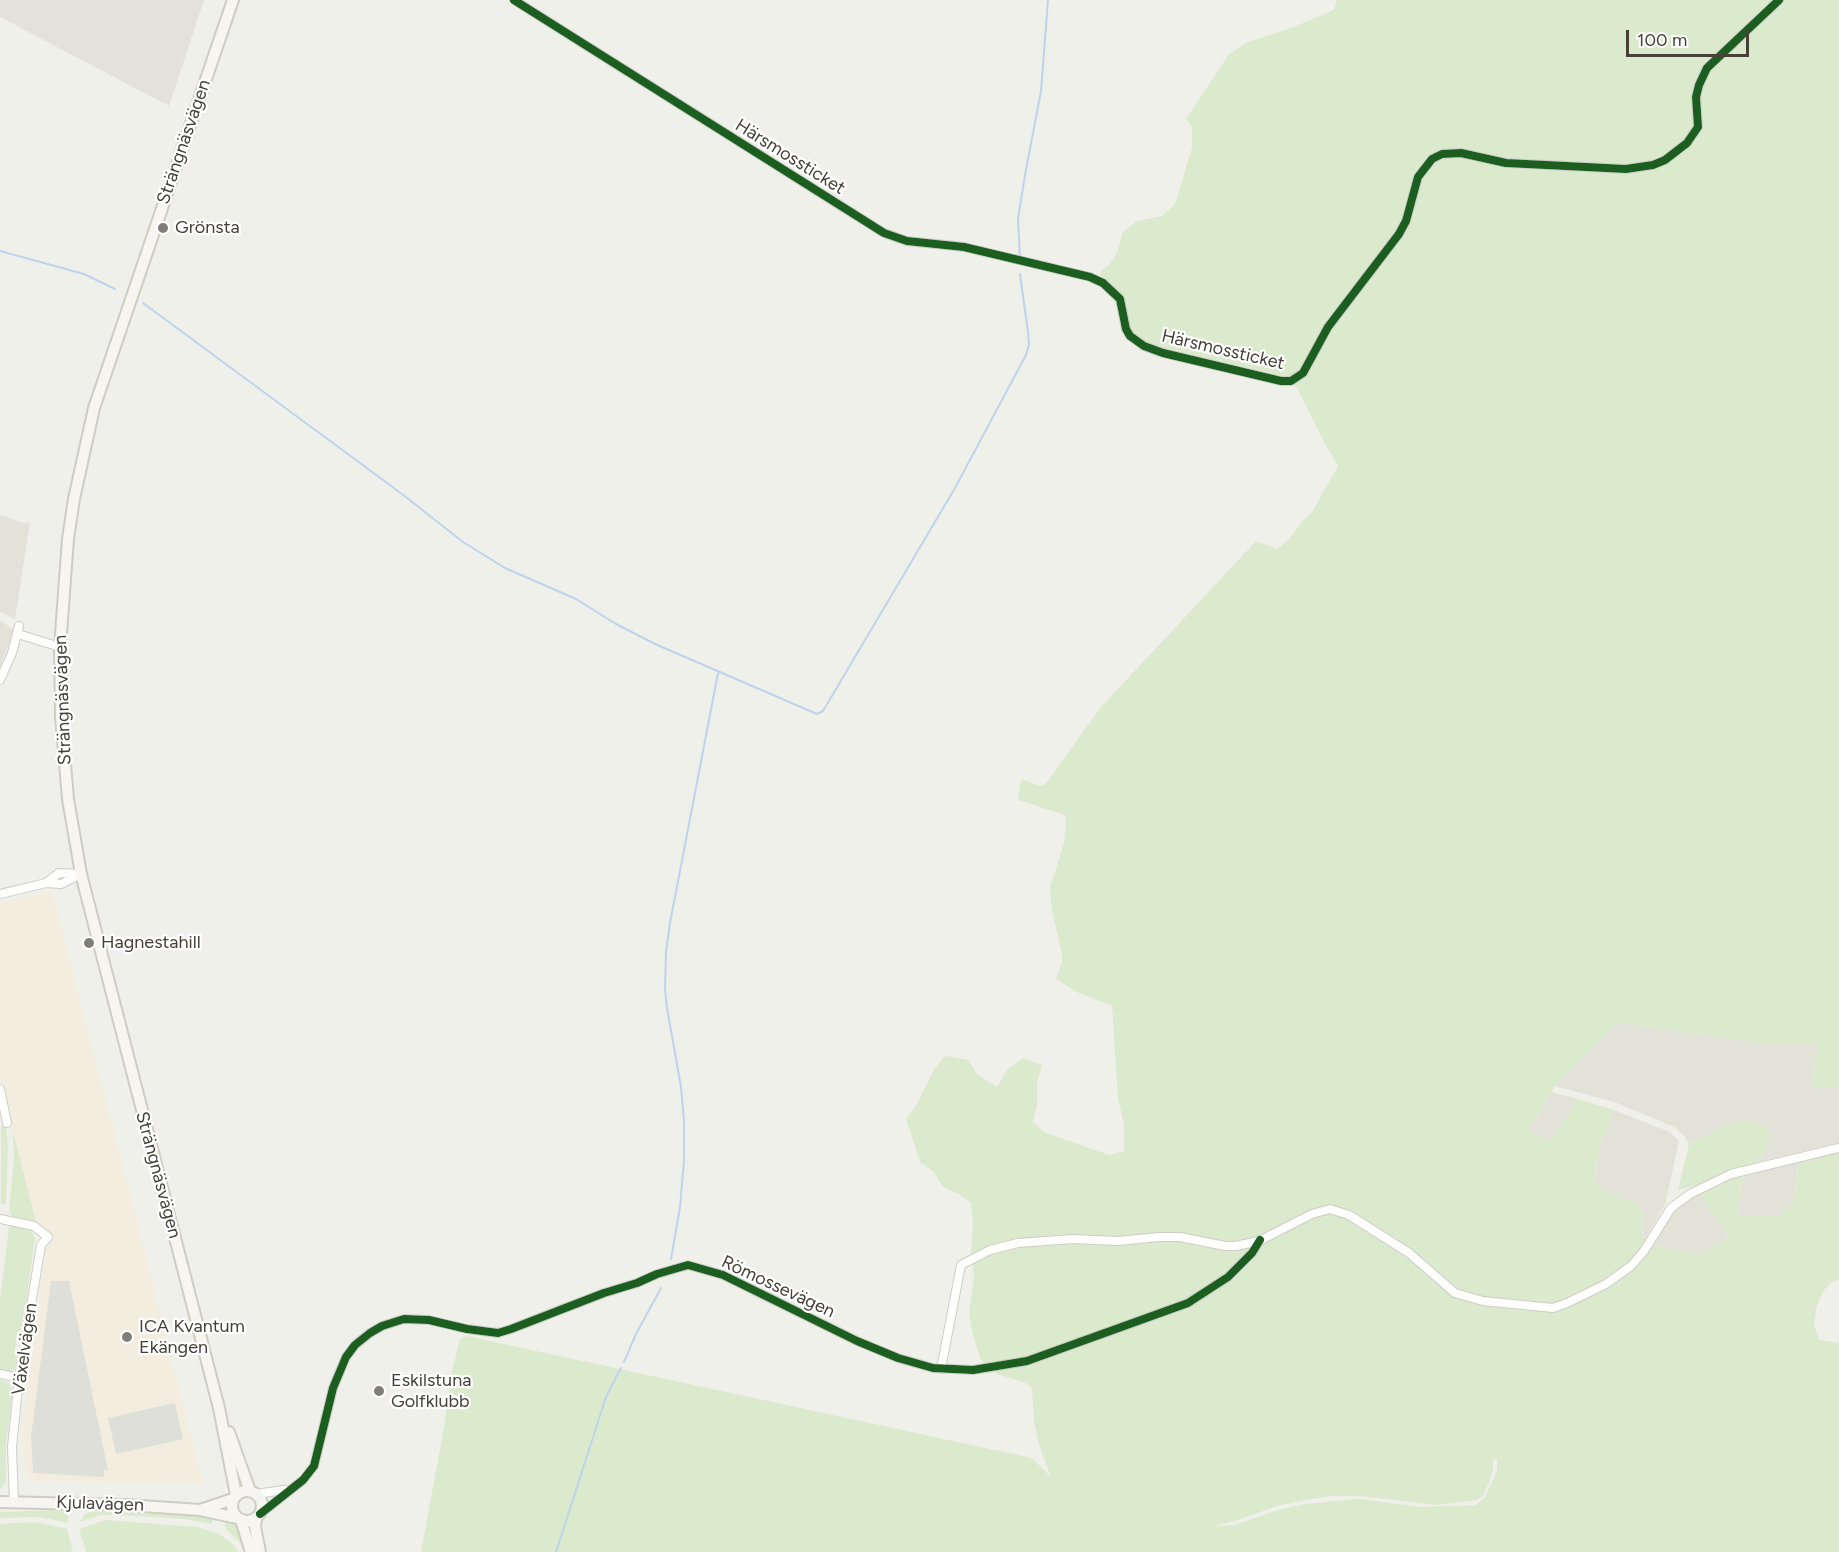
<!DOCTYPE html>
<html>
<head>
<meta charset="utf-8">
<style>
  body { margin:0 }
  #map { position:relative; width:1839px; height:1552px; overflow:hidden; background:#f0f0eb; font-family:Figtree,sans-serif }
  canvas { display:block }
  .scale { position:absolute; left:1626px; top:30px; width:123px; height:27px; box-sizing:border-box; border:3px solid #454137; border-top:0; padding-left:8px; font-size:18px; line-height:21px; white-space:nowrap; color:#454137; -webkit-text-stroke:4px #fff; paint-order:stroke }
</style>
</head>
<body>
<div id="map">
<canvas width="1839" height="1552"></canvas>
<div class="scale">100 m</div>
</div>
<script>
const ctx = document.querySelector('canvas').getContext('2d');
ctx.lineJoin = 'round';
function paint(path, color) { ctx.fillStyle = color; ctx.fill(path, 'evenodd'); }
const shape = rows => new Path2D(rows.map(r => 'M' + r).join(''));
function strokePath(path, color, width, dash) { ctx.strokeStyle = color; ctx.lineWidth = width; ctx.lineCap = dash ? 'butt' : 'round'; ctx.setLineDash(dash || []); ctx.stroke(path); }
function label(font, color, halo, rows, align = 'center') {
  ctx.font = font + ' Figtree,sans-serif'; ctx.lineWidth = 4.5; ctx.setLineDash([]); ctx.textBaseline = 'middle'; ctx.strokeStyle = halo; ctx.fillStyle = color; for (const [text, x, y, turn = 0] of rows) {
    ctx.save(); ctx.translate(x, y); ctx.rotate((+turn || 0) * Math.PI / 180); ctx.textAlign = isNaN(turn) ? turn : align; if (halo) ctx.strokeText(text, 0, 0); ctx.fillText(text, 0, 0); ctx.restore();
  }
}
paint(shape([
  [0,515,24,523,30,522,15,619,0,612],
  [0,620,14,630,0,667],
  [1617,1023,1759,1043,1816,1043,1818,1045,1812,1087,1839,1088,1839,1143,1756,1163,1763,1156,1744,1121,1724,1126,1689,1144,1685,1137,1674,1127,1617,1103,1555,1086],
  [1552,1092,1578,1099,1550,1141,1529,1130],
  [1614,1110,1670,1132,1679,1141,1665,1205,1645,1239,1641,1224,1644,1214,1638,1202,1619,1198,1597,1185,1595,1178,1601,1143],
  [1798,1163,1793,1203,1780,1216,1737,1215,1742,1183,1750,1171],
  [1696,1194,1701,1195,1729,1238,1702,1254,1658,1247,1652,1243,1665,1222,1679,1206]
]), '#e3e2d8');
paint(shape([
  [52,891,138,1224,203,1485,28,1481,21,1438,45,1257,0,1088,0,903]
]), '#f2eddf');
paint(shape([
  [0,0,204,0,169,106,0,17]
]), '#e3e1dc');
paint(shape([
  [1337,0,1776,0,1702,74,1694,128,1678,150,1639,168,1522,164,1459,151,1424,165,1400,228,1323,328,1296,375,1288,379,1146,346,1130,333,1125,311,1100,279,1101,271,1110,264,1117,253,1123,232,1137,221,1162,216,1175,204,1192,148,1192,127,1186,119,1229,54,1248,42,1291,28,1334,10],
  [1784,0,1839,0,1839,1088,1812,1087,1818,1045,1816,1043,1759,1043,1617,1023,1555,1086,1529,1130,1550,1141,1578,1099,1614,1110,1601,1143,1595,1178,1597,1185,1619,1198,1638,1202,1644,1214,1641,1224,1645,1239,1658,1247,1702,1254,1729,1238,1701,1195,1696,1194,1733,1175,1750,1171,1742,1183,1738,1215,1780,1216,1793,1203,1798,1163,1839,1152,1839,1280,1833,1281,1824,1290,1817,1305,1814,1324,1819,1340,1839,1343,1839,1552,421,1552,444,1428,452,1372,460,1339,467,1336,1032,1458,1051,1477,1039,1445,1034,1422,1032,1389,1026,1383,997,1374,981,1360,973,1336,969,1314,974,1277,971,1250,973,1223,971,1203,959,1194,942,1186,934,1172,920,1162,906,1119,916,1106,934,1069,945,1056,968,1060,978,1075,997,1087,1007,1070,1023,1058,1042,1065,1037,1082,1037,1105,1033,1122,1044,1132,1109,1155,1124,1151,1124,1125,1118,1098,1112,1006,1074,991,1056,978,1062,963,1062,954,1052,910,1050,888,1064,843,1066,824,1065,815,1018,800,1021,779,1038,785,1043,785,1047,782,1101,707,1256,541,1277,549,1289,539,1304,519,1312,512,1338,466,1324,442,1295,384,1302,380,1330,331,1405,231,1419,182,1425,170,1435,162,1452,155,1471,157,1492,165,1521,169,1615,173,1639,172,1660,166,1681,154,1699,133,1702,127,1700,124,1699,100,1705,76,1716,63],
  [1493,1459,1497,1460,1497,1470,1485,1498,1476,1505,1421,1507,1361,1499,1333,1501,1305,1504,1278,1510,1235,1525,1212,1526,1235,1521,1277,1506,1305,1500,1333,1496,1362,1496,1437,1505,1477,1500,1483,1496,1490,1480,1493,1469],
  [1744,1120,1760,1124,1767,1128,1770,1137,1763,1156,1756,1163,1733,1169,1702,1184,1678,1190,1689,1144,1724,1126],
  [1,1126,6,1126,8,1146,6,1204,1,1204],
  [13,1132,36,1222,12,1216,9,1212,14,1160],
  [9,1226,16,1226,32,1231,35,1238,25,1310,20,1333,17,1333,15,1350,18,1360,14,1370,6,1372,0,1371,0,1300],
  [0,1380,9,1383,13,1390,6,1444,6,1482,0,1490],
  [63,1510,68,1516,68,1523,40,1517,0,1518,0,1512],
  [90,1512,122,1512,212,1517,212,1524,184,1519,115,1515,101,1515,80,1522,85,1514],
  [106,1520,197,1527,219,1534,235,1546,238,1552,86,1552,79,1529],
  [225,1520,233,1521,241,1528,248,1552,244,1552,241,1544,225,1528],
  [35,1522,67,1529,73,1552,0,1552,0,1524]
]), '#dbe9cd');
paint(shape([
  [51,1281,69,1281,108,1470,104,1470,104,1477,33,1473,31,1437],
  [175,1403,183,1439,116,1454,108,1418]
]), '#dfdfda');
strokePath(shape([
  [0,251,84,274,115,289],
  [1020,259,1018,219,1025,175,1041,91,1048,0],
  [143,303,402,494,463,542,505,568,576,599,616,624,655,644,817,714,823,711,955,488,1026,355,1029,344,1028,332,1020,274],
  [671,1259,680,1207,684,1161,684,1121,681,1087,667,1008,665,989,666,952,670,923,718,673],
  [624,1362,636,1334,661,1288],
  [556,1552,606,1397,621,1368]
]), '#bed4eb', 2);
const street = shape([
  [514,0,884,233,907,241,964,247,1090,277,1103,283,1120,299,1126,329,1130,336,1144,346,1163,353,1281,381,1291,381,1303,373,1328,327,1399,234,1406,221,1418,177,1432,159,1442,154,1461,153,1506,163,1626,169,1653,165,1665,160,1687,143,1698,127,1696,97,1699,85,1707,68,1779,0],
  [18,634,60,647],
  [0,680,12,653,19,626],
  [46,883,59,873,80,874],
  [0,894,46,883,61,884,81,874],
  [0,1089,7,1123],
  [0,1219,34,1226,48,1237,41,1245,19,1378,12,1447,14,1501],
  [941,1369,961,1265,990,1250,1018,1243,1073,1239,1118,1241,1159,1237,1180,1237,1225,1246,1236,1246,1259,1241,1312,1214,1330,1209,1349,1215,1409,1253,1455,1293,1483,1301,1553,1308,1567,1303,1606,1284,1631,1266,1644,1251,1671,1208,1690,1194,1731,1174,1839,1148],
  [0,1374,19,1378],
  [256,1494,284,1490],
  [260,1514,303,1480,314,1466,333,1388,346,1357,355,1345,370,1333,382,1326,404,1319,429,1320,467,1329,498,1333,511,1329,604,1293,637,1283,657,1274,688,1265,723,1275,857,1341,898,1358,933,1368,973,1370,1027,1361,1188,1303,1228,1277,1252,1253,1260,1240]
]);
const secondary = shape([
  [233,0,94,408,74,499,68,539,60,647,61,717,68,799,81,874,219,1408,236,1495],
  [229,1432,250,1491],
  '232 1506a15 15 0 1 1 30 0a15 15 0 1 1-30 0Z',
  [0,1502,127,1505,200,1510,237,1518],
  [200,1510,233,1499],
  [256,1518,255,1527,260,1552],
  [241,1520,251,1552]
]);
strokePath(street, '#cecdc8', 10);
strokePath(secondary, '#cecdc2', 14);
strokePath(street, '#fdfdfc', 8);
strokePath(secondary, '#f6f5ef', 10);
strokePath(shape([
  [514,0,884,233,907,241,964,247,1090,277,1103,283,1120,299,1126,329,1130,336,1144,346,1163,353,1281,381,1291,381,1303,373,1328,327,1399,234,1406,221,1418,177,1432,159,1442,154,1461,153,1506,163,1626,169,1653,165,1665,160,1687,143,1698,127,1696,97,1699,85,1707,68,1779,0],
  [260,1514,303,1480,314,1466,333,1388,346,1357,355,1345,370,1333,382,1326,404,1319,429,1320,467,1329,498,1333,511,1329,604,1293,637,1283,657,1274,688,1265,723,1275,857,1341,898,1358,933,1368,973,1370,1027,1361,1188,1303,1228,1277,1252,1253,1260,1240]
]), '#1b5e20', 8);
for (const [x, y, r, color] of [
  [163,228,6,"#817e76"],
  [89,943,6,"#817e76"],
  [127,1337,6,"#817e76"],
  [379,1391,6,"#817e76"]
]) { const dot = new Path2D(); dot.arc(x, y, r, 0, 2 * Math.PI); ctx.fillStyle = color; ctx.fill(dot); strokePath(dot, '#fff', 2); }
label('18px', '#454137', '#fff', [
  ["Strängnäsvägen",184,142,-71],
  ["Härsmossticket",790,157,32],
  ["Härsmossticket",1223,350,13],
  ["Strängnäsvägen",63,700,-92],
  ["Strängnäsvägen",158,1175,75],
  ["Römossevägen",778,1287,25],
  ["Växelvägen",25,1349,-82],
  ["Kjulavägen",100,1504,2]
]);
label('18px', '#454137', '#fff', [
  ["Grönsta",175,228],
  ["Hagnestahill",101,943],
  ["ICA Kvantum",139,1327],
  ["Ekängen",139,1348],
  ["Eskilstuna",391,1381],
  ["Golfklubb",391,1402]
], 'left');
</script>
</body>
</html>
